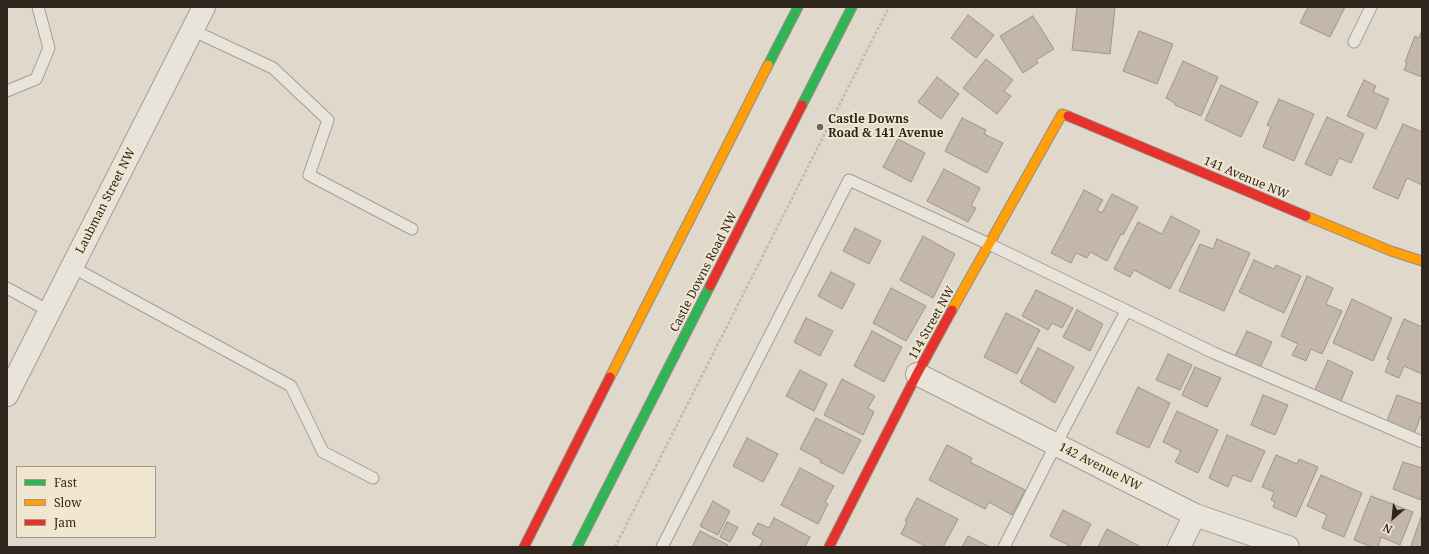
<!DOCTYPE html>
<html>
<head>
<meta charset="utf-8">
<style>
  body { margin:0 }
  #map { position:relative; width:1429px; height:554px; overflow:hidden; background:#e0d8ca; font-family:"Noto Serif",serif }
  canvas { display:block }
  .frame { position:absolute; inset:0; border:8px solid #31261e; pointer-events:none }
  .legend { position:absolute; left:16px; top:466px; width:140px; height:72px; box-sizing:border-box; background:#f1e6d0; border:1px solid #a49989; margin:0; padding:5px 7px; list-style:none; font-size:12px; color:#31261e }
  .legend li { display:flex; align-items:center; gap:8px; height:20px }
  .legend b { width:20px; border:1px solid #a49989 }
  .north { position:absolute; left:1373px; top:498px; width:40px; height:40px; -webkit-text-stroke:3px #f1e6d0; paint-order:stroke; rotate:207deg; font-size:11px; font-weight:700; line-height:16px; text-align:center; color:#31261e }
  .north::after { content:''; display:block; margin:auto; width:14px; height:18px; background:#31261e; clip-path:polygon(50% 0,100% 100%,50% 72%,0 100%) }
</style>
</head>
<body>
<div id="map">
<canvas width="1429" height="554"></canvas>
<div class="frame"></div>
<ul class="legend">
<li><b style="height:5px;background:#30b455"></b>Fast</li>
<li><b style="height:5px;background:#ff9f0a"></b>Slow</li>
<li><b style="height:5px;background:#e5322d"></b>Jam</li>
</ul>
<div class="north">N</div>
</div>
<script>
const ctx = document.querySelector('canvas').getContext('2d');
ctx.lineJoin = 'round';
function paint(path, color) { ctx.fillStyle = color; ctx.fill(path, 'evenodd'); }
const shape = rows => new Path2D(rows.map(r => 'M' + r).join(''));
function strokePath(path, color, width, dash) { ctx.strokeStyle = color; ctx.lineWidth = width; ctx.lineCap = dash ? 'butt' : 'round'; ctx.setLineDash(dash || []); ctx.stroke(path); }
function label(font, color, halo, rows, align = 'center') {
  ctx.font = font + ' "Noto Serif",serif'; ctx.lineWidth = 4; ctx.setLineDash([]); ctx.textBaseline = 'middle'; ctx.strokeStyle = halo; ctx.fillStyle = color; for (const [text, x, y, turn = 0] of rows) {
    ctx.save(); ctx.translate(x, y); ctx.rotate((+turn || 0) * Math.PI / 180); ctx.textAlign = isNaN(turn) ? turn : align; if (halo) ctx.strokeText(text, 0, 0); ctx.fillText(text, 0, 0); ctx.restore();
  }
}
const building = shape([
  [1077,7,1115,7,1110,54,1072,50,1077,7],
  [1308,7,1345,7,1330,37,1300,23,1308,7],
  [968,15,994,35,976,58,951,38,968,15],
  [1033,16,1054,49,1036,60,1038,63,1023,73,1000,36,1033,16],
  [1422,30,1422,77,1404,70,1407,63,1405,62,1415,36,1419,38,1422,30],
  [1139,31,1173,44,1157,84,1123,71,1139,31],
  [986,59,1013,80,1004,91,1011,96,997,114,963,88,986,59],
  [1183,61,1218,77,1201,116,1175,105,1175,103,1166,98,1183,61],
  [937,77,959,94,941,119,918,102,937,77],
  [1364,80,1376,86,1373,92,1389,99,1376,129,1347,116,1364,80],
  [1221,85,1258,102,1241,137,1205,120,1221,85],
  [1279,99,1314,114,1294,161,1263,147,1271,127,1267,125,1279,99],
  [1327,117,1364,134,1351,163,1339,158,1331,176,1305,164,1327,117],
  [962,118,986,130,984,134,1003,143,987,173,945,151,962,118],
  [1403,124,1422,132,1422,185,1407,178,1398,199,1373,188,1403,124],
  [898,139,925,153,911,182,883,167,898,139],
  [944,169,980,188,971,206,976,208,968,222,927,201,944,169],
  [1084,190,1103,200,1097,210,1102,213,1112,194,1138,207,1123,235,1121,234,1107,261,1090,252,1087,258,1076,253,1071,263,1051,253,1084,190],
  [1171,216,1200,231,1170,289,1134,270,1130,277,1114,269,1138,222,1162,234,1171,216],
  [855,228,881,241,869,264,843,251,855,228],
  [923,236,955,254,933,298,900,280,923,236],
  [1217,239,1250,253,1224,311,1179,291,1200,244,1213,249,1217,239],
  [1254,260,1274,269,1276,265,1301,276,1284,313,1239,292,1254,260],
  [831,272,855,284,842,309,818,296,831,272],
  [1307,276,1333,288,1326,304,1342,311,1322,354,1311,349,1306,361,1292,355,1298,344,1281,336,1307,276],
  [891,288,926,306,906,341,873,323,891,288],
  [1036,290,1073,308,1062,328,1052,323,1048,330,1022,316,1036,290],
  [1352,299,1392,318,1373,361,1333,343,1352,299],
  [1077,310,1103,324,1090,351,1063,337,1077,310],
  [1006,313,1040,330,1017,374,984,357,1006,313],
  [806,318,833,331,820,356,794,342,806,318],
  [1404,319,1422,327,1422,374,1404,366,1399,378,1385,372,1390,360,1387,359,1404,319],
  [872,331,902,347,884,382,854,366,872,331],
  [1247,331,1272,342,1259,370,1234,358,1247,331],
  [1038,348,1074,367,1055,403,1020,382,1038,348],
  [1168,354,1192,365,1180,390,1156,380,1168,354],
  [1328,360,1353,372,1339,406,1313,394,1328,360],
  [1195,367,1221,378,1207,407,1182,395,1195,367],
  [800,370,827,384,814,411,786,396,800,370],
  [842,379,875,396,868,408,874,412,863,435,824,415,842,379],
  [1138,387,1170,403,1149,448,1116,433,1138,387],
  [1263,395,1288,405,1275,435,1251,425,1263,395],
  [1397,395,1422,404,1422,413,1413,437,1385,426,1397,395],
  [1177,411,1218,430,1198,473,1175,462,1181,451,1163,442,1177,411],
  [816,418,861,440,843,474,820,462,821,460,800,449,816,418],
  [1227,435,1265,451,1251,482,1233,475,1228,487,1209,478,1227,435],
  [747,438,778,454,763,482,733,466,747,438],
  [947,445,972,458,970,462,1025,490,1012,515,989,502,985,509,929,480,947,445],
  [1276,455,1297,464,1299,459,1318,467,1296,517,1273,507,1275,502,1271,500,1274,492,1262,487,1276,455],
  [1403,462,1422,468,1421,500,1393,489,1403,462],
  [800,468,834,486,825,502,828,504,818,524,781,505,800,468],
  [1321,475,1362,493,1344,537,1322,528,1327,515,1307,506,1321,475],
  [1371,496,1413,512,1400,545,1381,537,1378,547,1372,547,1354,540,1371,496],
  [917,498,958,519,943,547,927,547,901,534,907,522,905,521,917,498],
  [713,501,730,511,718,535,700,526,713,501],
  [1063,510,1091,524,1079,547,1072,547,1050,536,1063,510],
  [1422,514,1422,547,1414,547,1411,546,1422,514],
  [774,518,810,537,805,547,759,547,763,540,752,534,758,523,769,528,774,518],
  [727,522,738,527,730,542,720,537,727,522],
  [1107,529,1141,547,1098,547,1107,529],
  [700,531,728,545,727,547,692,547,700,531],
  [968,536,990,547,962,547,968,536]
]);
paint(building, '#c3b7ab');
strokePath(building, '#9f948a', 1);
const lane = shape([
  [192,30,273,68,328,120,309,175,412,229],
  [1354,42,1371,7],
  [7,91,36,79,49,48,38,7],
  [72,267,291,386,323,452,373,478],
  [7,288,49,311],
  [662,547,849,180,989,244,1214,353,1422,442],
  [1004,547,1056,444,1126,311]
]);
const street = shape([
  [917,374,1195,515,1288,547],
  [7,395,204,7],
  [1179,547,1195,515]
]);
const fast = shape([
  [768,65,798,7],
  [802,105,852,7],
  [577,547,710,286]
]);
const slow = shape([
  [1306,216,1391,251,1422,261],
  [952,310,1062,114,1068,116],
  [610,377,768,65]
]);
const jam = shape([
  [1068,116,1306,216],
  [710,286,802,105],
  [524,547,610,377],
  [829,547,917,374,952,310]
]);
strokePath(lane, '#a59d94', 13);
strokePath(street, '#a59d94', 24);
strokePath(fast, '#948d83', 11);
strokePath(slow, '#948d83', 11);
strokePath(jam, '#948d83', 11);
strokePath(shape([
  [615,547,889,7]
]), '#c1bbb3', 2.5, [3, 2]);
strokePath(lane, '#e8e4db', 11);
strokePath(street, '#e8e4db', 22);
strokePath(fast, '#30b455', 9);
strokePath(slow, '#ff9f0a', 9);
strokePath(jam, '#e5322d', 9);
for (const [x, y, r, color] of [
  [820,127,4,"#6e645a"]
]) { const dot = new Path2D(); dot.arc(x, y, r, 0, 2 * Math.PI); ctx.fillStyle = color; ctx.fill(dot); strokePath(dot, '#f1e6d0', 1.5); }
label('bold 12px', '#31261e', '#f1e6d0', [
  ["Castle Downs",828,120],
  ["Road & 141 Avenue",828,134]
], 'left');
label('12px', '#31261e', '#f1e6d0', [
  ["141 Avenue NW",1246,178,23],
  ["Laubman Street NW",106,201,-63],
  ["Castle Downs Road NW",704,272,-63],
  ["114 Street NW",932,323,-61],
  ["142 Avenue NW",1100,467,27]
]);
</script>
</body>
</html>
